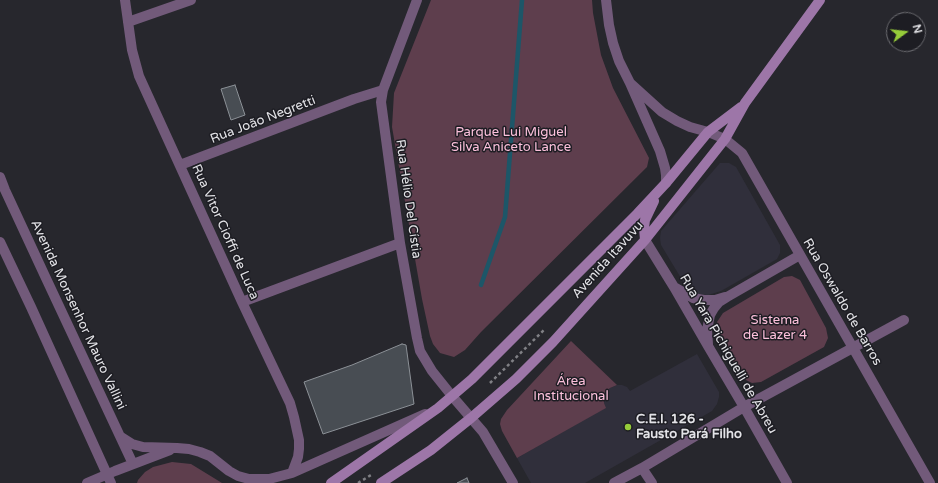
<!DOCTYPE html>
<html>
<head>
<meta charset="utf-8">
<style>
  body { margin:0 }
  #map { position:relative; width:938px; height:483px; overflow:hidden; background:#27272d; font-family:"Varela Round",sans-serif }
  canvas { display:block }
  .north { position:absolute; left:886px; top:12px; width:40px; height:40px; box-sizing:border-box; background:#1d1d23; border:1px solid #6c6c71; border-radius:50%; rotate:75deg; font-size:11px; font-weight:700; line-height:16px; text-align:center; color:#e3e3e7 }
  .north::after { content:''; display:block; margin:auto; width:14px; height:18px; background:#96cc3a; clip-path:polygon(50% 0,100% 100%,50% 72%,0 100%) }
</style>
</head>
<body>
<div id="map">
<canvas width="938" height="483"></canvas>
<div class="north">N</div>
</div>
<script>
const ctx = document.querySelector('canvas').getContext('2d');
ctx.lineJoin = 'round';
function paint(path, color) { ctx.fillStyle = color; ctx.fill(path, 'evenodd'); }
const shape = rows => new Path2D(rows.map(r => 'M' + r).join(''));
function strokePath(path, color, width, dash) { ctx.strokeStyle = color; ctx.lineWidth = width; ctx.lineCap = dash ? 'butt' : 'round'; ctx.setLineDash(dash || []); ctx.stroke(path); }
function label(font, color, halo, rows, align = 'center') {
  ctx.font = font + ' "Varela Round",sans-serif'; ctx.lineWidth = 3; ctx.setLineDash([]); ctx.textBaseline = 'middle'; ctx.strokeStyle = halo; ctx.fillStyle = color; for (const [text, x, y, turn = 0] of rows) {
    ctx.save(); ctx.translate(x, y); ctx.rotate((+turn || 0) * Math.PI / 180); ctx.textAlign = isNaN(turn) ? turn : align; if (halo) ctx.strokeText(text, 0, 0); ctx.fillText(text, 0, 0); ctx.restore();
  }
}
paint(shape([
  [720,163,729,163,736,167,780,245,780,253,777,259,721,291,708,295,697,294,687,288,661,245,660,238,661,231],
  [697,354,719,392,719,397,717,404,712,411,585,483,531,483,517,458,605,408,604,403,604,396,606,391,610,388,617,385,622,385,627,387,630,391]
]), '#302f3b');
paint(shape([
  [431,0,592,0,593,13,601,55,613,88,649,158,647,167,481,332,465,350,454,357,440,353,433,344,430,336,422,299,392,127,394,93],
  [792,276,800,280,826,328,828,338,824,347,761,382,752,383,742,378,716,332,717,322,723,313,784,277],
  [571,341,617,385,610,388,606,391,604,397,604,403,606,408,517,458,502,431,500,424,501,419,507,410],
  [172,462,191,464,222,483,137,483,138,480,145,472,153,467]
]), '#5e3e4d');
strokePath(shape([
  [481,285,505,217,522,0]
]), '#1d5668', 4.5);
const building = shape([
  [235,85,245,115,231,120,221,89,235,85],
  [402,344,406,345,414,404,323,434,304,382,352,365,402,344],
  [467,478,469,483,457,483,467,478]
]);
paint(building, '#484d53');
strokePath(building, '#8c9197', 1);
strokePath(shape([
  [490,383,545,329],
  [358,483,371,475]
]), '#808085', 2.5, [3, 3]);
strokePath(shape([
  [125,0,132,50,139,76,242,302,290,403,294,417,299,440,299,449,298,457,292,473],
  [417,0,383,90,381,102,400,243,417,338,420,351,432,371,452,396,483,432,513,483],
  [606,0,609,25,613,43,619,61,630,83,660,151,665,168,666,175,666,183],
  [128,22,191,0],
  [630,83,662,112,677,121,690,127,708,132,725,139,742,153,930,483],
  [180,165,354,99,383,90],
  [0,177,5,190,44,274,133,464],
  [645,240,674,287,708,346,744,407,787,483],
  [0,242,31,307,111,483],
  [676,288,693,298,704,300,715,300,725,297],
  [242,302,400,243],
  [708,344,707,330,710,315,714,308,719,302,727,297,800,255],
  [121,437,132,444,143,447,177,448,189,449,200,452,210,456,229,471,238,476,249,479,269,479,292,473,425,414],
  [642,468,652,483],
  [87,483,115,471,170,450],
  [614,483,642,468,744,407,904,320]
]), '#725a7a', 10);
strokePath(shape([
  [645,240,644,228,645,220,654,201],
  [331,483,438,408,472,379,637,214,666,183,708,132,741,107],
  [381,483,431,450,471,418,516,379,553,342,645,240,725,139,745,103,820,0]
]), '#9d76a8', 10);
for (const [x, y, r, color] of [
  [628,427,4,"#96cc3a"]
]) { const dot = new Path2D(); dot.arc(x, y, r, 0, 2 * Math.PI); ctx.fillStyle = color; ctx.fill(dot); strokePath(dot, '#1d1d23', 1.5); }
label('13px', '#e3e3e7', '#1d1d23', [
  ["Rua João Negretti",263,120,-21],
  ["Rua Hélio Del Cístia",408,199,82],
  ["Rua Vitor Cioffi de Luca",225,232,66],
  ["Avenida Itavuvu",608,260,-48],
  ["Rua Oswaldo de Barros",842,302,60],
  ["Avenida Monsenhor Mauro Vallini",78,315,65],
  ["Rua Yara Pichiguelli de Abreu",728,354,60]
]);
label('13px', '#fcc0db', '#1d1d23', [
  ["Parque Lui Miguel",511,133],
  ["Silva Aniceto Lance",511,148],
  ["Sistema",775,321],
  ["de Lazer 4",775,336],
  ["Área",571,382],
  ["Institucional",571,397]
]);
label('bold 13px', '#e3e3e7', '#1d1d23', [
  ["C.E.I. 126 -",636,420],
  ["Fausto Pará Filho",636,435]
], 'left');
</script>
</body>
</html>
